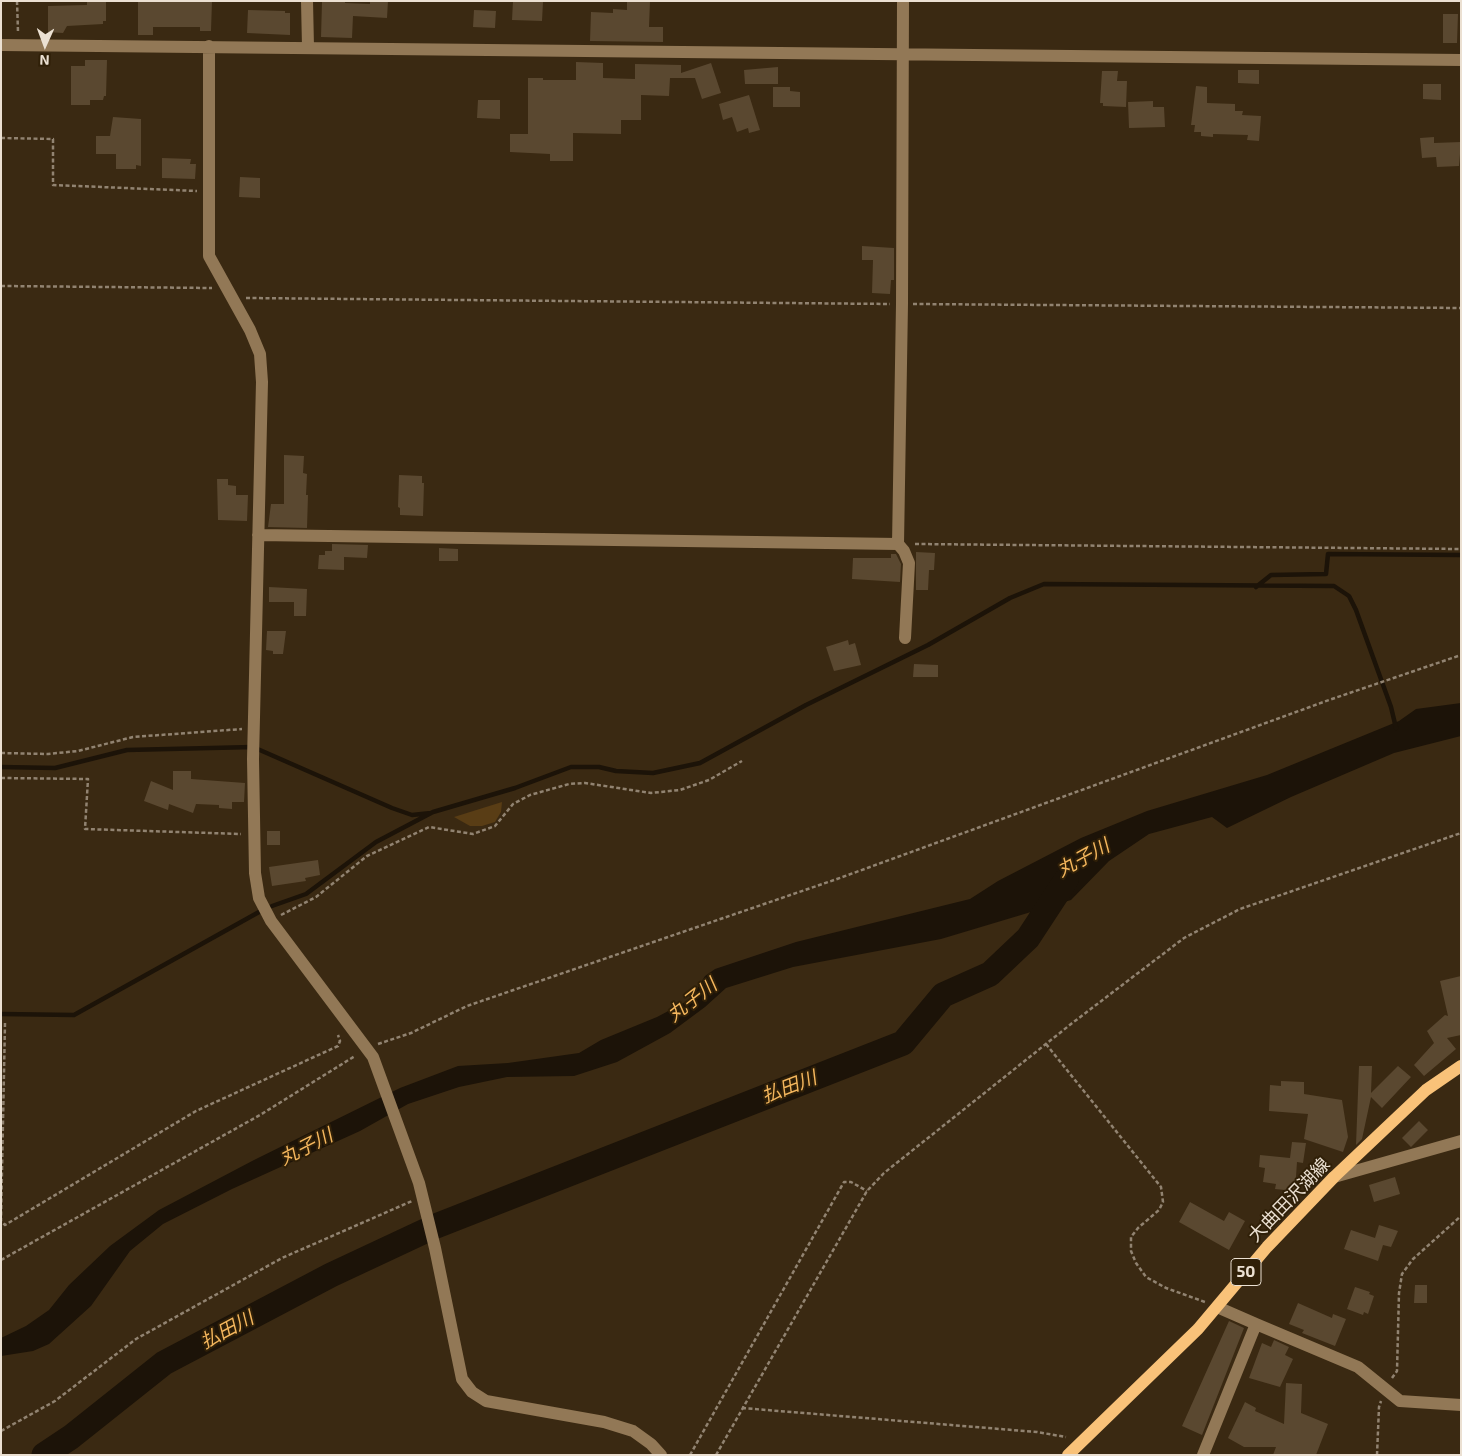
<!DOCTYPE html>
<html>
<head>
<meta charset="utf-8">
<style>
  body { margin:0 }
  #map { position:relative; width:1462px; height:1456px; overflow:hidden; background:#3a2912; font-family:"Exo 2",sans-serif }
  canvas { display:block }
  .frame { position:absolute; inset:0; border:2px solid #ebe0d2; pointer-events:none }
  .north { position:absolute; left:20px; top:20px; width:50px; height:50px; -webkit-text-stroke:4px #302008; paint-order:stroke; rotate:182deg; font-size:14px; font-weight:700; line-height:20px; text-align:center; color:#ebe0d2 }
  .north::after { content:''; display:block; margin:auto; width:18px; height:22px; background:#ebe0d2; clip-path:polygon(50% 0,100% 100%,50% 72%,0 100%) }
</style>
</head>
<body>
<div id="map">
<canvas width="1462" height="1456"></canvas>
<div class="frame"></div>
<div class="north">N</div>
</div>
<script>
const ctx = document.querySelector('canvas').getContext('2d');
ctx.lineJoin = 'round';
function paint(path, color) { ctx.fillStyle = color; ctx.fill(path, 'evenodd'); }
const shape = rows => new Path2D(rows.map(r => 'M' + r).join(''));
function strokePath(path, color, width, dash) { ctx.strokeStyle = color; ctx.lineWidth = width; ctx.lineCap = dash ? 'butt' : 'round'; ctx.setLineDash(dash || []); ctx.stroke(path); }
function label(font, color, halo, rows, align = 'center') {
  ctx.font = font + ' "Exo 2","Noto Sans JP",sans-serif'; ctx.lineWidth = 4; ctx.setLineDash([]); ctx.textBaseline = 'middle'; ctx.strokeStyle = halo; ctx.fillStyle = color; for (const [text, x, y, turn = 0] of rows) {
    ctx.save(); ctx.translate(x, y); ctx.rotate((+turn || 0) * Math.PI / 180); ctx.textAlign = isNaN(turn) ? turn : align; if (halo) ctx.strokeText(text, 0, 0); ctx.fillText(text, 0, 0); ctx.restore();
  }
}
paint(shape([
  [502,802,501,812,495,822,482,826,470,826,454,817]
]), '#593d15');
paint(shape([
  [1461,703,1461,736,1394,753,1291,797,1227,828,1212,817,1149,834,1109,861,1071,900,941,939,793,967,726,988,705,1007,670,1033,617,1062,574,1076,507,1077,459,1087,408,1104,360,1131,232,1189,163,1224,130,1251,91,1306,49,1344,33,1351,1,1356,1,1338,26,1326,49,1310,69,1285,110,1246,159,1210,254,1160,400,1088,458,1066,508,1063,579,1053,601,1040,657,1017,691,999,705,976,715,969,796,942,970,899,998,881,1081,838,1147,811,1267,775,1399,721,1416,709]
]), '#1c1308');
strokePath(shape([
  [1256,587,1271,575,1326,574,1328,554,1461,555],
  [1,767,55,768,127,750,253,747,392,808,412,815,431,813],
  [272,906,306,894,376,842,433,812,515,788,571,767,599,767,616,771,653,773,700,763,806,705,928,645,1010,598,1044,584,1334,586,1349,596,1356,610,1391,707,1396,728],
  [1,1014,74,1015,259,912]
]), '#1c1308', 4.5);
strokePath(shape([
  [436,1226,903,1043,943,995,990,974,1028,938,1066,880],
  [44,1455,71,1437,164,1363,331,1275,425,1231]
]), '#1c1308', 25);
paint(shape([
  [87,1,106,1,106,21,103,21,103,24,67,26,63,33,48,32,48,6,87,5],
  [212,1,211,31,200,31,200,27,153,27,153,35,138,35,138,2],
  [345,1,345,3,370,4,370,1,388,1,387,18,353,16,352,38,321,37,322,2],
  [513,1,543,2,542,21,512,20],
  [627,1,650,1,649,27,663,27,663,42,590,41,591,12,613,13,613,9,627,10],
  [248,10,285,11,285,13,290,13,290,35,247,33],
  [474,10,496,11,495,28,473,27],
  [1443,14,1458,14,1457,43,1443,43],
  [85,60,107,60,106,96,104,96,103,100,90,100,90,105,71,105,71,66,85,66],
  [576,62,603,63,603,78,635,79,635,64,681,65,681,73,711,63,721,93,702,99,695,78,670,78,669,96,641,95,641,120,621,120,621,134,573,133,573,161,550,161,550,154,510,152,510,134,528,134,528,78,543,78,543,80,576,80],
  [778,67,778,84,745,84,744,70],
  [1238,70,1259,70,1259,84,1238,83],
  [1102,71,1118,71,1117,81,1127,81,1126,107,1103,106,1103,103,1100,103],
  [1423,84,1441,84,1441,100,1423,99],
  [1196,86,1207,87,1207,103,1235,104,1235,111,1243,111,1242,115,1261,116,1259,141,1247,140,1248,135,1213,134,1213,137,1201,136,1201,132,1194,132,1195,125,1191,125],
  [773,87,790,87,790,91,800,92,800,107,773,107],
  [749,95,760,130,749,133,748,128,737,132,732,117,723,120,719,104],
  [478,100,500,100,500,119,477,118],
  [1153,101,1153,107,1164,107,1165,127,1129,128,1128,102],
  [113,117,141,119,141,166,136,165,136,169,116,169,116,154,96,154,96,136,110,136],
  [1434,137,1434,143,1461,142,1459,166,1437,167,1436,157,1422,158,1420,138],
  [162,158,191,159,190,164,196,164,195,179,162,178],
  [240,177,260,178,260,198,239,197],
  [862,246,894,248,894,280,891,280,890,294,872,293,873,260,862,260],
  [284,455,304,456,303,473,307,474,306,495,308,495,307,528,268,527,271,504,284,504],
  [399,475,422,476,422,483,424,483,423,516,400,515,400,508,398,507],
  [217,479,228,479,228,485,236,486,236,495,248,495,247,521,218,520],
  [332,544,368,545,367,558,344,557,344,570,318,569,319,555,325,555,325,551,332,551],
  [439,548,458,549,458,561,439,561],
  [916,552,935,553,934,570,929,570,928,590,916,590],
  [891,554,896,554,901,564,900,582,852,579,853,558,891,558],
  [269,587,307,589,306,616,294,616,294,602,269,602],
  [267,631,286,631,283,654,273,654,273,651,266,650],
  [848,640,849,645,855,643,861,665,834,671,826,647],
  [914,664,938,665,938,677,913,677],
  [173,771,191,771,191,779,245,783,244,802,232,802,232,809,219,808,219,805,196,804,193,813,169,804,168,810,144,801,151,781,173,790],
  [267,831,280,831,280,845,267,845],
  [318,860,320,875,305,878,306,881,272,886,269,867],
  [1461,976,1461,1035,1447,1038,1456,1049,1424,1076,1414,1065,1434,1043,1427,1031,1445,1015,1448,1016,1440,981],
  [1359,1066,1372,1066,1371,1093,1398,1066,1411,1077,1382,1108,1371,1097,1362,1139,1356,1145],
  [1281,1081,1304,1082,1304,1094,1342,1100,1348,1137,1343,1152,1304,1139,1308,1114,1269,1111,1270,1085,1281,1086],
  [1419,1121,1428,1130,1411,1147,1402,1138],
  [1292,1142,1306,1143,1303,1163,1297,1162,1295,1191,1275,1189,1276,1184,1263,1182,1265,1168,1259,1167,1260,1155,1290,1158],
  [1395,1177,1400,1194,1374,1202,1369,1185],
  [1190,1202,1224,1221,1229,1212,1245,1221,1229,1250,1179,1222],
  [1379,1225,1398,1231,1391,1247,1383,1245,1378,1261,1344,1249,1351,1230,1375,1238],
  [1415,1285,1427,1285,1427,1303,1414,1303],
  [1355,1287,1370,1292,1369,1294,1374,1296,1368,1314,1364,1312,1363,1315,1347,1309],
  [1298,1303,1332,1318,1333,1314,1346,1319,1335,1346,1302,1333,1304,1330,1289,1324],
  [1229,1321,1244,1328,1202,1435,1182,1426],
  [1274,1340,1289,1347,1285,1355,1293,1359,1280,1387,1249,1378,1262,1343,1271,1347],
  [1286,1383,1302,1384,1301,1413,1328,1424,1316,1455,1273,1455,1276,1447,1244,1447,1228,1438,1245,1402,1256,1408,1255,1411,1284,1424]
]), '#5a4830');
strokePath(shape([
  [17,1,18,32],
  [1,138,53,139,53,185,197,191],
  [1,286,212,288],
  [246,298,890,304],
  [913,304,1461,308],
  [915,544,1461,549],
  [1,753,48,754,78,751,133,737,242,729],
  [1,778,88,779,85,829,241,834],
  [281,915,316,897,367,856,429,827,473,834,495,826,513,804,530,795,569,784,585,783,651,793,680,790,709,780,742,761],
  [5,1023,1,1221,5,1225,196,1111,338,1046,340,1041,338,1035],
  [378,1044,411,1033,467,1006,837,879,1329,700,1461,655],
  [1046,1044,1161,1187,1163,1202,1159,1210,1138,1228,1131,1237,1131,1251,1136,1263,1146,1277,1166,1288,1205,1302],
  [1,1260,260,1115,355,1056],
  [1392,1378,1397,1371,1399,1293,1402,1274,1413,1259,1461,1216],
  [742,1408,1037,1432,1066,1437],
  [1,1431,55,1401,136,1339,282,1258,412,1201],
  [690,1455,844,1182,851,1182,867,1191],
  [716,1455,867,1191,884,1173,1071,1024,1184,938,1240,909,1461,833],
  [1377,1455,1379,1407,1381,1401]
]), '#918371', 2.5, [4, 2.5]);
strokePath(shape([
  [307,1,308,47],
  [903,1,902,304,898,544,904,551,909,563,905,638],
  [1,45,1461,60],
  [209,46,209,256,250,330,260,354,262,382,253,759,255,873,259,898,271,921,373,1057,419,1183,435,1248,462,1379,472,1392,486,1401,604,1422,633,1431,651,1444,661,1455],
  [258,535,898,544],
  [1334,1177,1461,1141],
  [1256,1324,1358,1367,1400,1401,1461,1405],
  [1203,1455,1256,1324,1217,1307]
]), '#927856', 12);
strokePath(shape([
  [1068,1455,1198,1329,1267,1247,1334,1177,1426,1090,1461,1066]
]), '#f9c279', 12);
for (const [x, y, w] of [
  [1246,1272,30]
]) { const box = new Path2D(); box.roundRect(x - w / 2, y - 13.5, w, 27, 4); ctx.fillStyle = '#302008'; ctx.fill(box); strokePath(box, '#ebe0d2', 1); }
label('bold 16px', '#ebe0d2', null, [
  ["50",1246,1272]
]);
label('18px', '#ebe0d2', '#302008', [
  ["大曲田沢湖線",1289,1200,-46]
]);
label('italic 19px', '#f4b65d', '#302008', [
  ["丸子川",1083,858,-29],
  ["丸子川",692,1000,-38],
  ["払田川",789,1087,-21],
  ["丸子川",306,1147,-27],
  ["払田川",227,1330,-28]
]);
</script>
</body>
</html>
